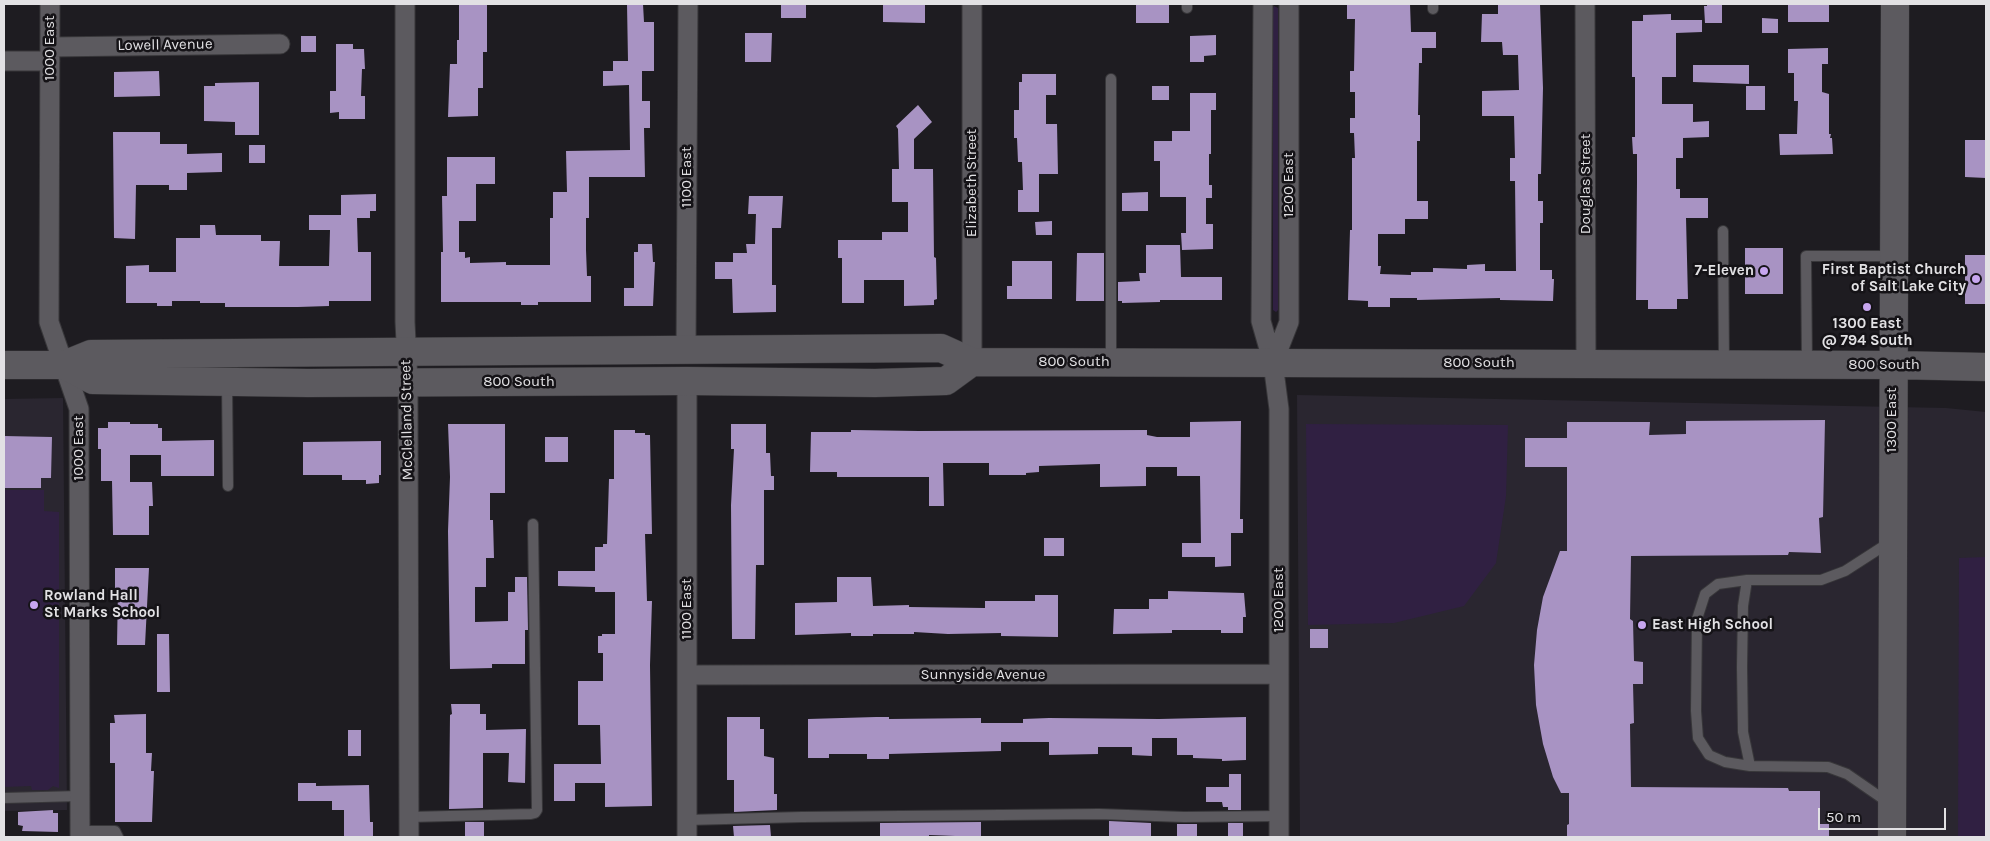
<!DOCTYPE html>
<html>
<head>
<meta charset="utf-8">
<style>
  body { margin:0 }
  #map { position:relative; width:1990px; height:841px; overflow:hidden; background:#1e1c21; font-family:Karla,sans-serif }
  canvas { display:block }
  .frame { position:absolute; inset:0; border:5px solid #e2e1e4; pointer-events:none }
  .scale { position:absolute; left:1818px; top:808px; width:128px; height:22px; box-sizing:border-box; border:2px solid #e2e1e4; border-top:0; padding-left:6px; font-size:15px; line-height:18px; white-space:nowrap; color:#e2e1e4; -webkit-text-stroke:4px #151317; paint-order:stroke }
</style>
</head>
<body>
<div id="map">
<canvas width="1990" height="841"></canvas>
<div class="frame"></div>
<div class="scale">50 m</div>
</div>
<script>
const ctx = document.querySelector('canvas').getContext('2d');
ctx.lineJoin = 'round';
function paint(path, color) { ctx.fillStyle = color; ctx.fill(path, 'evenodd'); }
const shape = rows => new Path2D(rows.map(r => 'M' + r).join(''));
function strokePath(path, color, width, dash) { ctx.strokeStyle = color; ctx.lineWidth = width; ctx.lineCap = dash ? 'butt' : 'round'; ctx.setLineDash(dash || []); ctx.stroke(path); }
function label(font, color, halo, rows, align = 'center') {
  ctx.font = font + ' Karla,sans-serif'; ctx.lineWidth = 5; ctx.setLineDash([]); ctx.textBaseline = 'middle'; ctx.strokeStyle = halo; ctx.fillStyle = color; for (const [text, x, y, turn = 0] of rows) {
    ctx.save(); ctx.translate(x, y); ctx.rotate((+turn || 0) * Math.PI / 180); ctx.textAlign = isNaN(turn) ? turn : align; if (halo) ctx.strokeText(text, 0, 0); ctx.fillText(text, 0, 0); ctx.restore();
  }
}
paint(shape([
  [1297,395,1946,408,1986,412,1986,837,1300,837],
  [63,398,67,810,4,811,4,399]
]), '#2a2630');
paint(shape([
  [1274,6,1278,8,1278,310,1276,312,1273,310,1273,8],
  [1306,424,1508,425,1506,496,1496,563,1464,606,1394,623,1308,625],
  [4,490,44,490,44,511,59,512,59,788,53,786,48,790,32,790,31,786,4,787],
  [1986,557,1986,836,1958,836,1959,558]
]), '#302042');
paint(shape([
  [459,4,487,4,487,52,483,52,483,88,478,88,478,116,448,117,450,64,457,64,457,40,459,40],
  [627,4,643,4,644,22,654,22,654,71,642,71,642,101,650,101,650,128,644,128,645,177,589,177,589,218,586,218,586,250,587,276,591,276,591,302,538,302,538,305,521,305,521,302,441,302,441,252,443,252,442,196,447,196,447,157,495,157,495,184,476,184,476,221,459,221,459,252,465,252,465,258,470,257,470,263,506,262,506,265,550,265,550,218,553,218,553,192,567,192,566,151,630,150,629,85,603,86,603,71,613,71,613,61,628,61],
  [781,4,806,4,806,18,781,18],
  [883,4,925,4,925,23,883,22],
  [1136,4,1169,4,1169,23,1136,23],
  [1347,4,1410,4,1411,32,1436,32,1436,48,1422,48,1422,63,1419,63,1418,115,1420,115,1420,141,1417,141,1417,201,1428,201,1428,219,1405,219,1405,234,1378,234,1378,266,1381,266,1380,274,1411,275,1411,272,1433,272,1433,268,1467,269,1467,265,1485,264,1485,271,1516,271,1515,181,1510,181,1510,158,1515,158,1514,116,1482,116,1482,91,1519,90,1518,55,1503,55,1502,42,1481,42,1482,14,1498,14,1498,4,1540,4,1543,88,1541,174,1538,174,1538,201,1543,201,1543,223,1540,223,1540,270,1552,270,1552,279,1554,279,1553,301,1500,300,1500,298,1417,300,1417,298,1390,298,1390,307,1368,307,1368,301,1348,300,1350,230,1352,230,1352,158,1355,158,1354,133,1350,133,1350,118,1355,118,1355,92,1350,92,1350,71,1354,71,1355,19,1347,19],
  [1707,4,1722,4,1722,23,1705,23,1704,6,1707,6],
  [1788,4,1829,4,1829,22,1788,22],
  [1671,14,1671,20,1702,20,1702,32,1676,33,1676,77,1662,77,1662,104,1693,104,1693,122,1709,121,1709,137,1683,138,1683,158,1676,158,1676,189,1680,189,1680,198,1708,198,1708,218,1686,218,1688,299,1677,299,1677,309,1648,309,1648,300,1636,300,1637,182,1637,154,1633,154,1632,137,1635,137,1635,77,1632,77,1632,21,1643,21,1643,15],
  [1762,18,1778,19,1778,33,1762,33],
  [745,33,772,33,771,62,745,62],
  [1216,35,1216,55,1204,56,1204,62,1190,62,1190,36],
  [301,36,316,36,316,52,301,52],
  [336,44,353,44,353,49,364,49,365,69,362,69,361,96,365,96,365,119,339,119,339,112,330,113,330,91,336,91],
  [1828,48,1828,64,1822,64,1822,92,1829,94,1829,134,1831,134,1830,138,1832,138,1833,154,1780,155,1779,134,1797,134,1798,101,1794,101,1794,73,1788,73,1788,49],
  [1693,65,1749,65,1749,84,1693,82],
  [159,71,160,96,114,97,114,72],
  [1022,74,1056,74,1056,95,1046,95,1046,124,1057,124,1058,174,1039,174,1039,212,1018,212,1018,190,1023,190,1022,162,1018,162,1017,138,1014,138,1014,110,1019,110,1019,82,1022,82],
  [259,82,259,135,235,135,235,122,204,121,204,86,215,86,215,83],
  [1152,86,1169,86,1169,100,1152,100],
  [1746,86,1765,86,1765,110,1746,110],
  [1190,93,1216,93,1216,110,1211,110,1211,154,1209,154,1209,185,1212,185,1212,198,1206,198,1206,224,1213,224,1213,249,1182,250,1181,233,1186,233,1186,197,1160,197,1160,161,1154,161,1154,141,1172,141,1172,131,1190,131],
  [918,105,932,122,914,139,914,169,933,169,934,257,936,258,937,299,934,300,934,305,904,306,904,280,864,280,864,303,842,303,842,258,838,258,838,240,882,240,882,232,908,232,908,202,892,202,892,169,899,169,898,129,896,126],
  [113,132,160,132,160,144,187,144,187,154,222,153,222,172,187,173,187,190,169,190,169,185,136,185,135,239,114,238],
  [1965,140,1986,140,1986,178,1965,177],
  [249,145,265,145,265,163,249,163],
  [1148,192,1148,211,1122,211,1122,193],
  [376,194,376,211,370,211,370,218,357,218,358,252,371,252,371,301,329,301,329,306,298,307,225,307,225,303,200,303,200,301,172,301,172,306,157,306,157,303,126,303,126,266,149,265,149,272,176,272,176,238,200,238,200,225,215,225,216,235,261,235,261,241,280,241,279,266,329,266,330,230,309,230,309,215,341,215,341,195],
  [749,196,783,196,781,228,772,228,772,285,776,285,776,312,733,313,732,279,715,279,715,262,733,262,733,253,747,253,746,244,755,244,756,214,748,214],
  [1052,221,1052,235,1036,235,1035,222],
  [638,244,652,244,653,262,655,262,653,306,624,306,624,288,634,288,634,252,638,252],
  [1146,245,1180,245,1181,277,1222,277,1222,300,1160,300,1160,302,1122,303,1122,301,1118,301,1118,282,1140,281,1139,273,1146,273],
  [1745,248,1783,248,1783,294,1745,294],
  [1077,253,1104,253,1104,301,1076,301],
  [1965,255,1986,255,1986,304,1965,304],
  [1012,261,1052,261,1052,299,1007,299,1007,286,1012,286],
  [1825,420,1823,517,1819,518,1821,553,1789,552,1788,555,1631,556,1630,619,1633,621,1634,661,1643,662,1643,684,1633,684,1634,723,1630,724,1631,787,1788,788,1789,791,1820,791,1820,824,1829,824,1829,837,1567,837,1567,825,1569,824,1569,793,1561,793,1553,777,1543,744,1536,705,1534,665,1537,630,1543,597,1560,551,1567,551,1567,467,1525,467,1525,438,1567,438,1567,422,1650,422,1649,435,1686,434,1686,421],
  [1241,421,1240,519,1243,519,1243,533,1231,533,1231,566,1215,567,1215,557,1182,557,1182,543,1201,543,1200,476,1177,476,1177,467,1146,467,1146,486,1100,487,1100,464,1039,466,1039,472,1026,473,1026,475,989,475,989,463,943,463,944,506,929,506,929,477,837,477,837,472,810,472,811,432,851,432,851,430,919,431,1147,430,1147,435,1157,437,1190,437,1190,422],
  [108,422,130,422,130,424,158,424,158,428,162,428,162,441,214,440,214,476,161,476,161,455,130,455,130,482,152,482,153,506,149,506,149,535,113,535,112,481,101,481,101,449,98,449,98,428,108,428],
  [448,424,505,424,505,493,490,493,490,520,493,520,494,558,486,558,486,587,475,587,475,622,508,621,508,592,515,592,515,577,527,577,528,630,525,630,525,664,492,664,492,668,450,669,448,531,450,477],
  [731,424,766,424,766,453,770,453,771,476,774,476,774,490,764,490,764,565,756,565,755,639,732,639,731,505,734,449,731,449],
  [614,430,635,430,635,433,645,433,645,435,650,435,652,534,645,534,647,601,652,601,650,665,652,806,605,807,605,783,575,783,575,801,554,801,554,764,601,764,600,725,578,725,578,681,603,681,603,653,598,653,598,636,602,636,602,634,615,634,615,592,595,592,595,587,558,586,558,571,595,571,595,547,603,547,603,544,607,544,609,479,614,479],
  [4,436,52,437,51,478,41,478,41,488,4,488],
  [545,437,568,437,568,462,545,462],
  [381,441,381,475,379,475,379,483,366,484,366,480,342,480,342,475,303,475,303,442],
  [1044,538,1064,538,1064,556,1044,556],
  [115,568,149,568,145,645,117,645,118,588,115,588],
  [837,577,871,577,873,606,909,605,909,607,985,608,985,601,1035,601,1035,595,1058,595,1058,637,1001,636,1001,633,948,634,914,632,914,634,873,634,873,636,851,636,851,633,795,635,795,603,837,602],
  [1168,591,1244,593,1246,617,1243,617,1243,633,1221,633,1221,630,1172,630,1172,633,1113,634,1114,609,1149,609,1149,599,1168,599],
  [1310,629,1328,629,1328,648,1310,648],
  [157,634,169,634,170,692,157,692],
  [451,704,480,704,480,714,486,714,486,730,526,729,525,783,508,782,509,753,483,753,483,808,449,809,450,715,452,714],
  [146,714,146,753,152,753,151,771,154,771,152,822,115,822,115,763,110,763,110,723,115,723,114,715],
  [727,717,760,717,760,729,764,729,764,756,774,758,774,794,777,794,777,810,734,812,734,780,727,780],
  [876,717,889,717,889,719,981,718,981,723,1023,723,1023,719,1049,718,1159,719,1246,717,1246,760,1222,761,1222,759,1193,758,1193,755,1177,755,1177,738,1152,738,1152,756,1132,755,1132,747,1098,747,1098,754,1049,755,1049,742,1001,742,1001,751,889,754,889,759,867,759,867,754,829,754,829,758,808,758,808,719],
  [348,730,361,730,361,756,348,756],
  [1229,774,1241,774,1241,810,1228,810,1228,807,1223,807,1222,802,1206,802,1206,787,1229,787],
  [298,783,316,783,316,786,369,785,370,822,373,822,373,837,344,837,344,810,332,810,332,801,298,801],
  [53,810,53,813,58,813,58,832,22,831,23,826,18,825,18,812],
  [1109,821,1151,823,1151,836,1111,837,1109,836],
  [465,822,484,822,484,837,465,837],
  [981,822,981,837,929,835,929,837,880,837,880,823],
  [1228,823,1243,823,1243,837,1228,837],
  [1177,824,1197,824,1197,837,1177,837],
  [770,825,771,837,734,837,733,826]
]), '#a893c3');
const lane = shape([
  [1433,4,1433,9],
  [1187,8,1187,4],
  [1111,79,1111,361],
  [1723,231,1724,363],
  [1807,364,1806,256,1893,256],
  [227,382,228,486],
  [1747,580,1718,584,1705,594,1697,619,1696,711,1698,738,1709,755,1725,762,1750,766],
  [4,798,79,796],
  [1889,803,1847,774,1828,767,1750,766,1743,732,1742,667,1743,606,1747,580,1821,580,1845,571,1890,542],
  [409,817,531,814,535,813,537,810,533,524],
  [687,820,802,817,1099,814,1184,817,1279,816],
  [80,831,115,831,118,837]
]);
const street = shape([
  [50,4,49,322,79,409,80,837],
  [405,4,405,322,408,382,409,837],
  [972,4,972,362],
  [1263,4,1261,321,1273,363,1279,409,1279,837],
  [1585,4,1586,364],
  [50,47,280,44],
  [4,61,50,61],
  [686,350,688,4],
  [1273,363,1289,322,1289,4],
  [687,381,687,837],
  [687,675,1279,674]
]);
const secondary = shape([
  [4,365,64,365,91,354,941,348,972,362,1893,365,1986,367],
  [64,365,93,380,308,383,687,381,875,383,946,381,972,362],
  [1892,837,1895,4]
]);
strokePath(lane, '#38373a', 12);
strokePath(street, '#38373a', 21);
strokePath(secondary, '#38373a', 29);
strokePath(lane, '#5c5a5f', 10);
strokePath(street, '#5c5a5f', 19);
strokePath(secondary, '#5c5a5f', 28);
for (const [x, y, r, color] of [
  [1764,271,5,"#c7a6ef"],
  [1976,279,5,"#c7a6ef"],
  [1867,307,5,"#c7a6ef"],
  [34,605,5,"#c7a6ef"],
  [1642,625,5,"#c7a6ef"]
]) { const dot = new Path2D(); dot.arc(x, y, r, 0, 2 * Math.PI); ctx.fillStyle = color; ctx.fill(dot); strokePath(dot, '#151317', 2); }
label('15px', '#e2e1e4', '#151317', [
  ["Lowell Avenue",165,45,-1],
  ["1000 East",50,48,-90],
  ["1100 East",687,177,-90],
  ["Elizabeth Street",972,183,-90],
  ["Douglas Street",1586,184,-90],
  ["1200 East",1289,185,-90],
  ["800 South",1074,362],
  ["800 South",1479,363],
  ["800 South",1884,365],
  ["800 South",519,382],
  ["McClelland Street",407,420,-91],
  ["1300 East",1892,420,-90],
  ["1000 East",79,448,-90],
  ["1200 East",1279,600,-90],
  ["1100 East",687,609,-90],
  ["Sunnyside Avenue",983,675]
]);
label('bold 15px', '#e2e1e4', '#151317', [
  ["First Baptist Church",1966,270],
  ["of Salt Lake City",1966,287],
  ["7-Eleven",1754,271],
  ["1300 East",1867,324,"center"],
  ["@ 794 South",1867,341,"center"],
  ["Rowland Hall",44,596,"left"],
  ["St Marks School",44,613,"left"],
  ["East High School",1652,625,"left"]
], 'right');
</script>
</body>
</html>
